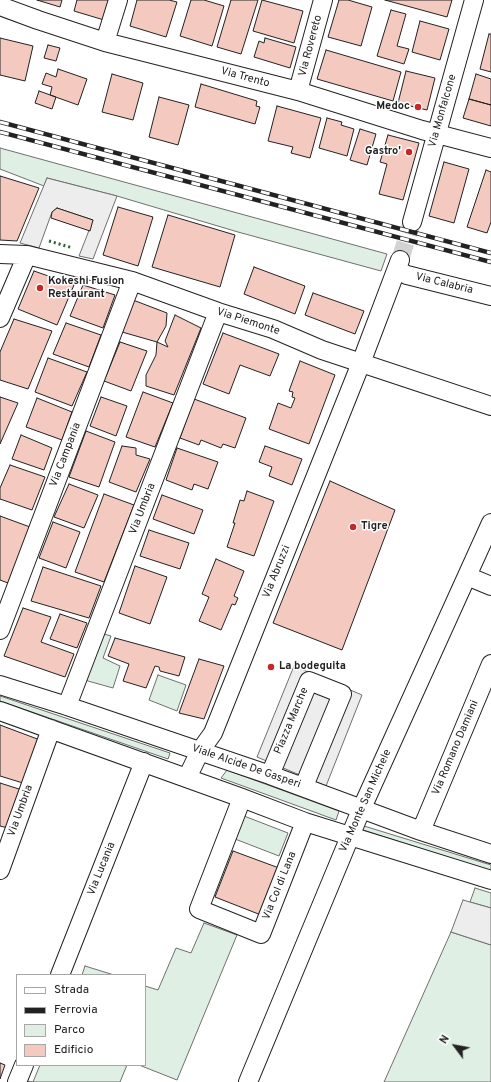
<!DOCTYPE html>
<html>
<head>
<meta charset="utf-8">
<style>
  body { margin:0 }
  #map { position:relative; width:491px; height:1082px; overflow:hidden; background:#fff; font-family:Overpass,sans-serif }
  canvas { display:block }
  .legend { position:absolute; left:16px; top:974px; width:130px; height:92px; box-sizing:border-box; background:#fff; border:1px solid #a7a7a7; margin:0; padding:5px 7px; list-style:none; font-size:12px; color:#222 }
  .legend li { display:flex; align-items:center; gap:8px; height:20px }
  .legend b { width:20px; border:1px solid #a7a7a7 }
  .north { position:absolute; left:435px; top:1026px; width:40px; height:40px; -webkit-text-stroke:3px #fff; paint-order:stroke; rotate:302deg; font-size:11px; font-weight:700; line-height:16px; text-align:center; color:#222 }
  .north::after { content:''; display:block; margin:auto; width:14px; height:18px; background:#222; clip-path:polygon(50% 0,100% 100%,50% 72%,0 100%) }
</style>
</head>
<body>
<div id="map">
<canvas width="491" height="1082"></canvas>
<ul class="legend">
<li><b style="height:5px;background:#fff"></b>Strada</li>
<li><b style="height:5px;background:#222"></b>Ferrovia</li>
<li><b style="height:11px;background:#e0efe3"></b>Parco</li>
<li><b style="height:11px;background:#f3c9c0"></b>Edificio</li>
</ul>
<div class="north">N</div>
</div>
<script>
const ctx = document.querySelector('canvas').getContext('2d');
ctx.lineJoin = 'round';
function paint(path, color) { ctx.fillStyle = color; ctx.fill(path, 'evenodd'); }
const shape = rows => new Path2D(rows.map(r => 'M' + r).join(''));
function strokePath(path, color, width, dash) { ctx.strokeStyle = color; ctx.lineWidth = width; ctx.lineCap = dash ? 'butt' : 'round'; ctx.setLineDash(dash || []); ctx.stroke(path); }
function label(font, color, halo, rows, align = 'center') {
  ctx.font = font + ' Overpass,sans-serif'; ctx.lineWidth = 3; ctx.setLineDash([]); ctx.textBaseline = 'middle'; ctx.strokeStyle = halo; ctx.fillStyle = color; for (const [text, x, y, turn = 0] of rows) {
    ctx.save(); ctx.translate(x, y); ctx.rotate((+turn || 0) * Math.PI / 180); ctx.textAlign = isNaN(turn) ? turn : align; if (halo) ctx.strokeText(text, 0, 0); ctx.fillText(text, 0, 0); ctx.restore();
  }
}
const green = shape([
  [0,148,387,254,381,271,238,232,117,196,47,178,44,186,0,169,0,148],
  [100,633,111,636,103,658,120,666,113,688,88,681,84,678,100,633],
  [158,675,186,685,177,711,149,700,158,675],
  [0,696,170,753,168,759,0,701,0,696],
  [227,770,339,811,336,820,221,778,227,770],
  [244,816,288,833,279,856,235,839,244,816],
  [364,826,491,865,491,871,360,829,364,826],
  [475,888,491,893,491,908,470,902,475,888],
  [204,923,237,935,177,1080,139,1065,145,1065,145,986,158,990,176,948,191,953,204,923],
  [451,932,491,945,491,1082,384,1082,451,932],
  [85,966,114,975,82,975,85,966],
  [40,1065,127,1065,120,1082,27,1082,27,1081,33,1082,40,1065]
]);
paint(green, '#e0efe3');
strokePath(green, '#6f6f6f', 1);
const parking = shape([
  [47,178,117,196,93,259,79,256,93,220,57,208,52,212,39,248,20,243,47,178],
  [294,666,362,695,326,786,257,757,294,666],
  [463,900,491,908,491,945,451,932,463,900]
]);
paint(parking, '#ededed');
strokePath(parking, '#6f6f6f', 1);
const building = shape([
  [37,0,62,0,60,7,37,0],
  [77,0,110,0,104,20,74,11,77,0],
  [137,0,169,0,177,2,166,37,130,26,137,0],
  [191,0,204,0,224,6,212,46,180,36,191,0],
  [231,0,258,0,241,54,217,47,231,0],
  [262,0,303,11,294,43,253,31,262,0],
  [339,0,348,0,372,7,361,46,328,37,339,0],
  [385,0,452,0,447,17,385,0],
  [391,10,406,14,397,46,409,49,404,64,377,56,391,10],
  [420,21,449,29,440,60,412,52,420,21],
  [489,34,491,34,491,72,480,69,489,34],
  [0,38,33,46,25,81,0,75,0,38],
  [265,38,296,47,290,68,254,57,259,41,264,43,265,38],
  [48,45,60,48,56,61,44,58,48,45],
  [326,50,401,72,393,101,317,79,326,50],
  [58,69,87,79,78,105,50,95,52,87,42,84,46,73,56,77,58,69],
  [406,71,435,78,427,110,398,103,406,71],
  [112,74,143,83,133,120,102,112,112,74],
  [476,74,491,79,491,105,469,99,476,74],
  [201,84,257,101,256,106,260,107,255,124,195,107,201,84],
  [39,91,56,97,52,109,35,103,39,91],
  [159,97,189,105,178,145,149,137,159,97],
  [469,99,491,105,491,126,463,118,469,99],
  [277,106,321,118,310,158,291,153,293,147,268,141,277,106],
  [327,118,342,122,341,125,354,129,347,156,319,148,327,118],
  [360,129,376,134,367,165,350,160,360,129],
  [388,135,419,143,403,200,379,194,387,164,380,162,388,135],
  [444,162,469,169,454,223,429,216,444,162],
  [486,170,491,172,491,222,487,233,467,227,486,170],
  [0,176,39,188,17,241,0,240,0,176],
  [118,207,153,217,138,266,103,255,118,207],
  [57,208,93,220,90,231,51,218,52,212,57,208],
  [168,215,235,235,220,287,152,267,168,215],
  [254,267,305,286,295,314,244,294,254,267],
  [34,271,74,285,57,325,18,309,34,271],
  [83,285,115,295,103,328,70,316,83,285],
  [313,293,364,311,355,334,305,315,313,293],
  [133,300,167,313,166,326,157,342,122,332,133,300],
  [175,315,201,328,174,395,146,386,146,375,156,355,157,342,168,347,165,341,175,315],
  [14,319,52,331,28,389,0,380,0,352,14,319],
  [66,323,101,335,89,367,53,354,66,323],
  [223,333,279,354,270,376,240,365,229,394,203,384,223,333],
  [120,342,147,351,131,391,104,381,120,342],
  [48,358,87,372,72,406,35,392,48,358],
  [300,361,335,375,309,444,269,429,278,403,291,408,295,398,292,397,293,392,289,391,300,361],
  [143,392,173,403,155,447,126,437,143,392],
  [0,397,18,403,0,444,0,397],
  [101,397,127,406,116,436,90,426,101,397],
  [37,398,72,412,62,440,26,427,37,398],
  [194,399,246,418,235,448,223,444,221,448,201,440,199,445,180,438,194,399],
  [86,431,115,442,99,487,69,477,86,431],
  [21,435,52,448,44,470,12,459,21,435],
  [122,446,136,448,136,455,150,459,136,492,109,482,122,446],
  [265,446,302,459,292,485,269,476,272,467,259,462,265,446],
  [177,448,218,462,208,489,194,484,192,490,166,480,177,448],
  [10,465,45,477,32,510,0,499,0,488,10,465],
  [330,481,395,510,342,650,273,623,330,481],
  [69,484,98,495,84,528,54,517,69,484],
  [247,491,274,501,254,556,227,547,235,523,233,523,240,500,244,501,247,491],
  [104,494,134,505,104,582,75,572,104,494],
  [162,495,203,510,194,534,153,519,162,495],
  [0,516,30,527,8,583,0,580,0,516],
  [53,522,80,532,66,568,39,558,53,522],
  [149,530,189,543,180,569,140,556,149,530],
  [216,559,244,571,234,596,238,598,235,605,232,604,221,630,199,621,209,597,202,594,216,559],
  [135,566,167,577,150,624,119,613,135,566],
  [43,567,101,586,89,618,31,601,43,567],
  [23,608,51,617,41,642,74,654,65,677,4,656,23,608],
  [60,614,87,623,77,648,50,639,60,614],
  [115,638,185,657,179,676,160,671,159,667,155,666,146,688,123,681,129,664,108,656,115,638],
  [199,659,224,666,204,719,179,713,199,659],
  [0,725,40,740,23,783,0,776,0,725],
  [0,783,22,790,8,828,0,826,0,783],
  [233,851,279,868,261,915,215,897,233,851],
  [0,1063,5,1065,0,1079,0,1063]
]);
paint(building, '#f3c9c0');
strokePath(building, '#222', 1);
strokePath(shape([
  [400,260,412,222]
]), '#d3d3d3', 18, [18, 9]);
const minor = shape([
  [0,6,38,20,105,42,298,91,422,130,491,148],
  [105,42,118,0],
  [298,91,323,0],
  [412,222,474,0],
  [0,254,27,255,132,281,218,312,273,329,322,350,491,406],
  [397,270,407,275,491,296],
  [0,318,27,255],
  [467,576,491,586],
  [0,630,132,281],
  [0,685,67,706,270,775,421,831,491,854],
  [67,706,218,312],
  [0,711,242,798,305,822,491,880],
  [270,775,309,681,342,694,304,786],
  [187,778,200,751,213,733,361,363,400,260],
  [242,798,199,909,261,934,305,822],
  [421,831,491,664],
  [0,870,51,729],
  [60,975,144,762],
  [17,1082,24,1065],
  [248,1082,361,810,491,523]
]);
strokePath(minor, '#222', 20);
strokePath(minor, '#fff', 18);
const rail = shape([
  [0,122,491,253],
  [0,132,491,262]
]);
strokePath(rail, '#222', 4.5);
strokePath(rail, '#fff', 3, [9]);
strokePath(shape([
  [49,241,73,248]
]), '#2f5e38', 3, [2, 3]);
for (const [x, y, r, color] of [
  [418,107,4,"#c62828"],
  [409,152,4,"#c62828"],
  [40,288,4,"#c62828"],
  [353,527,4,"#c62828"],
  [271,667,4,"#c62828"]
]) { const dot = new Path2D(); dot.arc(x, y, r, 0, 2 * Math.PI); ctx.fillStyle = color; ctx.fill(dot); strokePath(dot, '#fff', 1.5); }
label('11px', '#222', '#fff', [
  ["Via Rovereto",311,46,-75],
  ["Via Trento",245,78,15],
  ["Via Monfalcone",443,111,-74],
  ["Via Calabria",444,284,14],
  ["Via Piemonte",248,322,18],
  ["Via Campania",66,455,-69],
  ["Via Umbria",143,509,-69],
  ["Via Abruzzi",277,572,-68],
  ["Piazza Marche",292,721,-67],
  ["Via Romano Damiani",456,748,-67],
  ["Viale Alcide De Gasperi",246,767,19],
  ["Via Monte San Michele",366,801,-66],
  ["Via Umbria",21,811,-70],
  ["Via Lucania",102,869,-68],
  ["Via Col di Lana",280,886,-68]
]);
label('bold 11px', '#222', '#fff', [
  ["Medoc",410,107,"right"],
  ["Gastro'",401,152,"right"],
  ["Kokeshi Fusion",48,282],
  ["Restaurant",48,295],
  ["Tigre",361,527],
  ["La bodeguita",279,667]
], 'left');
</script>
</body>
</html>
